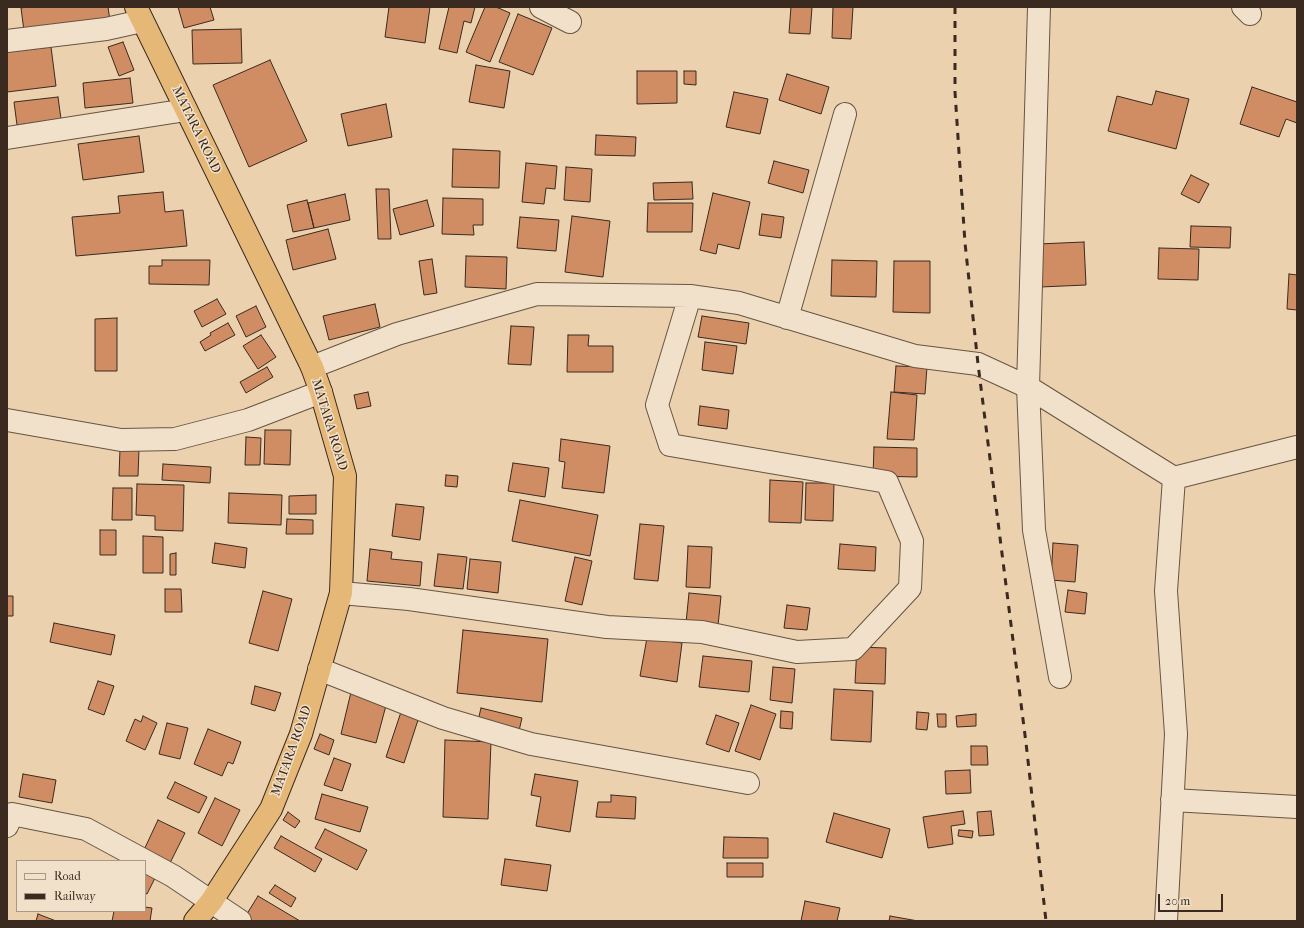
<!DOCTYPE html>
<html>
<head>
<meta charset="utf-8">
<style>
  body { margin:0 }
  #map { position:relative; width:1304px; height:928px; overflow:hidden; background:#ebd1ae; font-family:"IM FELL French Canon",serif }
  canvas { display:block }
  .frame { position:absolute; inset:0; border:8px solid #3a2a20; pointer-events:none }
  .legend { position:absolute; left:16px; top:860px; width:130px; height:52px; box-sizing:border-box; background:#f2e1ca; border:1px solid #a89886; margin:0; padding:5px 7px; list-style:none; font-size:12px; color:#3a2a20 }
  .legend li { display:flex; align-items:center; gap:8px; height:20px }
  .legend b { width:20px; border:1px solid #a89886 }
  .scale { position:absolute; left:1158px; top:894px; width:65px; height:18px; box-sizing:border-box; border:2px solid #3a2a20; border-top:0; padding-left:5px; font-size:12px; line-height:14px; white-space:nowrap; color:#3a2a20; -webkit-text-stroke:3px #f2e1ca; paint-order:stroke }
</style>
</head>
<body>
<div id="map">
<canvas width="1304" height="928"></canvas>
<div class="frame"></div>
<ul class="legend">
<li><b style="height:5px;background:#f2e1ca"></b>Road</li>
<li><b style="height:5px;background:#3a2a20"></b>Railway</li>
</ul>
<div class="scale">20 m</div>
</div>
<script>
const ctx = document.querySelector('canvas').getContext('2d');
ctx.lineJoin = 'round';
function paint(path, color) { ctx.fillStyle = color; ctx.fill(path, 'evenodd'); }
const shape = rows => new Path2D(rows.map(r => 'M' + r).join(''));
function strokePath(path, color, width, dash) { ctx.strokeStyle = color; ctx.lineWidth = width; ctx.lineCap = dash ? 'butt' : 'round'; ctx.setLineDash(dash || []); ctx.stroke(path); }
function label(font, color, halo, rows, align = 'center') {
  ctx.font = font + ' "IM FELL French Canon",serif'; ctx.lineWidth = 3; ctx.setLineDash([]); ctx.textBaseline = 'middle'; ctx.strokeStyle = halo; ctx.fillStyle = color; for (const [text, x, y, turn = 0] of rows) {
    ctx.save(); ctx.translate(x, y); ctx.rotate((+turn || 0) * Math.PI / 180); ctx.textAlign = isNaN(turn) ? turn : align; if (halo) ctx.strokeText(text, 0, 0); ctx.fillText(text, 0, 0); ctx.restore();
  }
}
const building = shape([
  [27,7,108,7,110,21,24,31,21,8,27,7],
  [178,7,210,7,214,20,184,28,178,7],
  [389,7,430,7,425,43,385,37,389,7],
  [449,7,475,7,471,23,464,21,457,53,439,49,449,7],
  [485,7,496,7,510,13,490,62,466,52,485,7],
  [791,7,812,7,810,34,789,33,791,7],
  [833,7,853,7,851,39,832,38,833,7],
  [518,14,552,28,533,75,499,62,518,14],
  [241,29,242,63,193,64,192,30,241,29],
  [123,42,134,70,119,76,108,47,123,42],
  [51,47,56,86,7,92,7,52,51,47],
  [270,60,307,141,249,167,213,85,270,60],
  [476,65,510,71,504,108,469,102,476,65],
  [637,71,677,71,677,103,637,104,637,71],
  [684,71,696,71,696,85,684,84,684,71],
  [787,74,829,87,821,114,779,100,787,74],
  [130,78,133,103,85,108,83,83,130,78],
  [1252,87,1297,102,1297,123,1286,119,1279,137,1240,124,1252,87],
  [1156,91,1189,99,1176,149,1108,131,1117,96,1152,105,1156,91],
  [734,92,768,99,760,134,726,127,734,92],
  [58,97,61,119,17,125,14,102,58,97],
  [386,104,392,137,348,146,341,114,386,104],
  [596,135,636,137,635,156,595,155,596,135],
  [139,136,144,172,83,180,78,144,139,136],
  [453,149,500,151,499,188,452,187,453,149],
  [774,161,809,170,803,193,768,183,774,161],
  [526,163,557,166,555,189,546,188,544,204,522,202,526,163],
  [566,167,592,169,590,202,564,200,566,167],
  [1191,175,1209,184,1199,203,1181,194,1191,175],
  [692,182,693,199,654,200,653,183,692,182],
  [376,189,389,189,391,239,378,239,376,189],
  [163,192,165,212,183,210,187,246,76,256,72,217,120,213,118,196,163,192],
  [713,193,750,202,739,249,718,244,716,254,700,250,713,193],
  [345,194,350,220,314,228,308,203,345,194],
  [443,198,483,199,483,225,473,225,474,235,442,234,443,198],
  [307,200,314,228,293,232,287,205,307,200],
  [427,200,434,226,400,235,393,209,427,200],
  [648,203,693,203,692,232,647,232,648,203],
  [762,214,784,217,781,238,759,235,762,214],
  [572,216,610,221,603,277,565,272,572,216],
  [520,217,559,220,556,251,517,248,520,217],
  [1191,226,1231,227,1230,248,1190,247,1191,226],
  [328,229,336,259,293,270,286,240,328,229],
  [1084,242,1086,285,1040,287,1038,244,1084,242],
  [1159,248,1199,249,1198,280,1158,279,1159,248],
  [466,256,507,257,506,289,465,287,466,256],
  [432,259,437,293,424,295,419,261,432,259],
  [162,260,210,260,209,285,149,284,149,266,162,266,162,260],
  [832,260,877,261,876,297,831,296,832,260],
  [894,261,930,261,930,313,893,312,894,261],
  [1289,274,1297,275,1297,310,1287,309,1289,274],
  [217,299,226,314,202,327,194,311,217,299],
  [375,304,380,327,329,340,323,316,375,304],
  [256,306,266,327,246,337,236,316,256,306],
  [702,316,749,323,746,344,698,337,702,316],
  [117,318,117,371,95,371,95,319,117,318],
  [228,323,235,335,205,351,200,342,211,335,210,333,228,323],
  [511,326,534,327,531,365,508,364,511,326],
  [261,335,276,357,258,369,243,346,261,335],
  [568,335,589,335,588,346,613,346,613,372,567,372,568,335],
  [705,342,737,346,733,374,702,370,705,342],
  [896,366,927,367,925,394,894,392,896,366],
  [267,367,273,377,246,393,240,382,267,367],
  [368,392,371,406,357,409,354,395,368,392],
  [891,392,917,395,914,440,887,439,891,392],
  [700,406,729,410,727,429,698,425,700,406],
  [265,430,291,430,290,465,264,464,265,430],
  [246,437,261,438,260,465,245,465,246,437],
  [561,439,610,446,604,493,562,488,565,462,559,461,561,439],
  [874,447,917,448,917,477,873,476,874,447],
  [120,449,139,449,138,476,119,476,120,449],
  [513,463,549,468,545,497,508,491,513,463],
  [163,464,211,467,210,483,162,480,163,464],
  [446,475,458,476,457,487,445,486,446,475],
  [770,480,803,482,801,523,769,522,770,480],
  [806,483,834,483,833,521,805,520,806,483],
  [137,484,184,485,183,531,155,530,155,516,136,515,137,484],
  [113,488,132,488,132,520,112,520,113,488],
  [229,493,282,495,281,525,228,523,229,493],
  [316,495,316,514,289,514,289,496,316,495],
  [520,500,598,515,590,556,512,541,520,500],
  [396,504,424,507,420,540,392,536,396,504],
  [287,519,313,520,313,534,286,534,287,519],
  [640,524,664,526,658,581,634,579,640,524],
  [100,530,116,530,116,555,100,555,100,530],
  [143,536,163,537,163,573,143,573,143,536],
  [215,543,247,548,245,568,212,563,215,543],
  [1053,543,1078,545,1075,582,1051,580,1053,543],
  [840,544,876,547,875,571,838,569,840,544],
  [688,546,712,547,710,588,686,587,688,546],
  [370,549,392,552,391,559,422,562,420,586,367,581,370,549],
  [176,553,176,575,170,575,170,554,176,553],
  [438,554,467,557,463,589,434,586,438,554],
  [575,557,592,561,582,605,565,601,575,557],
  [470,559,501,562,498,593,467,589,470,559],
  [165,589,181,589,182,612,165,612,165,589],
  [1068,590,1087,593,1085,614,1065,612,1068,590],
  [263,591,292,599,278,651,249,643,263,591],
  [689,593,721,596,718,626,686,623,689,593],
  [7,596,13,596,13,616,7,616,7,596],
  [787,605,810,608,807,630,784,628,787,605],
  [54,623,115,635,111,655,50,642,54,623],
  [463,630,548,639,542,702,457,693,463,630],
  [647,638,682,643,677,682,640,676,647,638],
  [857,647,886,648,885,684,855,683,857,647],
  [703,656,752,661,749,692,699,687,703,656],
  [773,667,795,669,792,703,770,700,773,667],
  [98,681,114,686,104,715,88,709,98,681],
  [255,686,281,693,275,711,251,704,255,686],
  [352,688,388,698,376,743,341,734,352,688],
  [834,689,873,691,871,742,831,740,834,689],
  [751,705,776,714,760,760,735,751,751,705],
  [481,708,522,718,518,735,477,725,481,708],
  [781,711,793,712,792,729,780,728,781,711],
  [401,712,419,717,404,763,386,757,401,712],
  [917,712,929,713,927,730,916,729,917,712],
  [937,714,946,714,946,727,938,727,937,714],
  [976,714,976,726,957,727,956,716,976,714],
  [716,715,739,723,729,752,706,744,716,715],
  [143,716,157,723,145,750,126,741,135,719,141,722,143,716],
  [167,723,188,728,180,759,159,754,167,723],
  [208,729,241,742,233,764,228,762,222,776,194,764,208,729],
  [320,734,334,740,329,755,314,749,320,734],
  [445,740,491,742,488,819,443,817,445,740],
  [971,746,987,746,988,765,971,765,971,746],
  [334,758,351,764,342,791,324,785,334,758],
  [970,770,971,793,946,794,945,771,970,770],
  [23,774,56,780,52,803,19,797,23,774],
  [535,774,578,781,570,832,536,826,541,797,531,795,535,774],
  [175,782,207,797,199,813,167,798,175,782],
  [322,794,368,807,360,832,315,819,322,794],
  [611,795,636,797,635,819,596,817,598,802,611,802,611,795],
  [215,798,240,810,222,846,198,833,215,798],
  [963,811,965,824,951,826,953,844,928,848,923,817,963,811],
  [991,811,994,835,979,836,977,812,991,811],
  [288,812,300,821,295,828,283,820,288,812],
  [834,813,890,829,882,858,826,842,834,813],
  [158,820,185,833,169,865,143,852,158,820],
  [325,829,367,850,357,870,315,848,325,829],
  [959,830,973,831,972,838,958,836,959,830],
  [281,836,322,859,315,872,274,848,281,836],
  [724,837,768,838,768,858,723,858,724,837],
  [505,859,551,865,547,891,501,885,505,859],
  [727,863,763,863,763,877,727,877,727,863],
  [145,865,158,872,147,894,145,893,145,865],
  [275,885,296,898,291,907,269,893,275,885],
  [258,896,300,921,252,921,245,917,258,896],
  [805,901,840,908,837,921,801,921,805,901],
  [145,907,152,908,150,921,112,921,114,911,145,911,145,907],
  [38,914,56,921,36,921,38,914],
  [890,916,918,921,889,921,890,916]
]);
paint(building, '#d08d64');
strokePath(building, '#3a2a20', 1);
const minor = shape([
  [541,7,570,22],
  [1039,7,1028,387,1034,530,1060,677],
  [1243,7,1250,14],
  [7,41,106,29,142,21],
  [7,138,186,110],
  [690,296,739,303,915,356,978,364,1028,387,1174,478,1297,447],
  [787,318,845,114],
  [312,367,397,334,537,294,690,296,657,405,670,445,887,482,912,541,910,588,853,649,797,652,702,632,607,627,409,599,341,593],
  [7,420,121,440,175,439,248,420,321,392],
  [319,669,443,718,531,744,748,783],
  [1172,800,1297,807],
  [7,826,12,814,86,829,173,876,240,921],
  [1166,921,1176,734,1166,591,1174,478]
]);
const highway = shape([
  [136,7,312,367,321,392,345,476,341,593,301,734,271,809,211,902,195,921]
]);
strokePath(minor, '#665444', 24);
strokePath(highway, '#3a2a20', 24);
strokePath(minor, '#f2e1ca', 22);
strokePath(highway, '#e6b877', 22);
strokePath(shape([
  [955,7,955,92,965,243,978,364,1026,743,1046,921]
]), '#3a2a20', 3, [7, 7]);
label('13px', '#3a2a20', '#f2e1ca', [
  ["MATARA ROAD",196,130,64],
  ["MATARA ROAD",329,425,73],
  ["MATARA ROAD",292,751,-70]
]);
</script>
</body>
</html>
